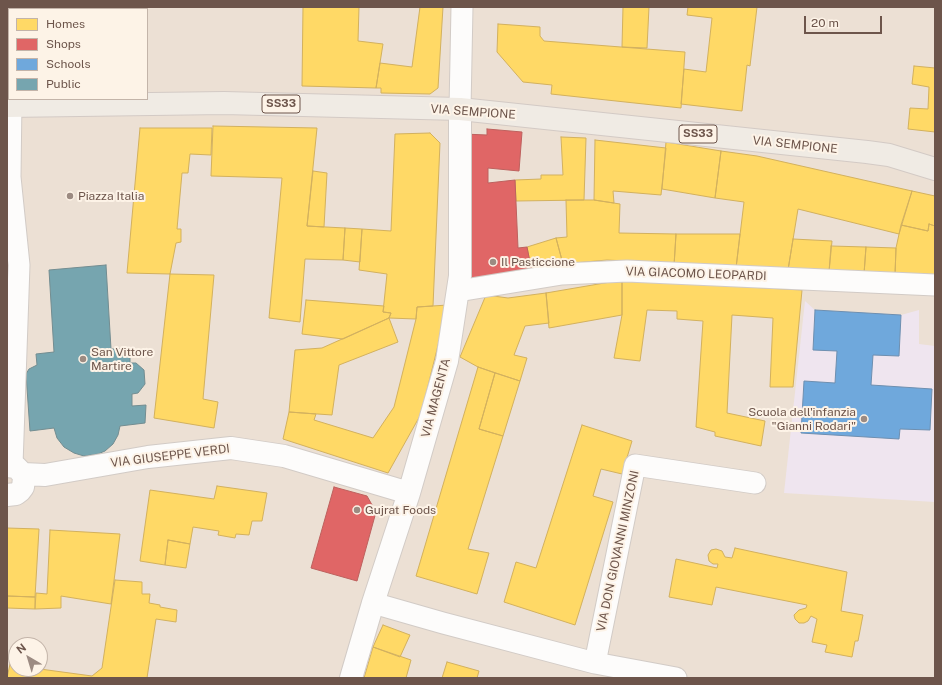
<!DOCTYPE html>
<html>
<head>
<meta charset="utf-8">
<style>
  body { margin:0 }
  #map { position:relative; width:942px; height:685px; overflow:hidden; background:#f3eee7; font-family:"Public Sans",sans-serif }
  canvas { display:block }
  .frame { position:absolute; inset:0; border:8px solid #6d554b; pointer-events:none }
  .legend { position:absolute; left:8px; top:8px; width:140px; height:92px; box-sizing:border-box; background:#fdf3e7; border:1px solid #c3b4a9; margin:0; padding:5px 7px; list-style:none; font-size:12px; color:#6d554b }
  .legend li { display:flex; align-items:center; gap:8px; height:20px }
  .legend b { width:20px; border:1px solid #c3b4a9 }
  .north { position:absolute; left:8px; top:637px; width:40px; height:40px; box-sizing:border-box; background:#fdf3e7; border:1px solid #c3b4a9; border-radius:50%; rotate:322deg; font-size:11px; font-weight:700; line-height:16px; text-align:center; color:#6d554b }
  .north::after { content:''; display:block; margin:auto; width:14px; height:18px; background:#9c8b82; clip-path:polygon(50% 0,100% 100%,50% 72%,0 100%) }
  .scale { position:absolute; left:804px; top:16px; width:78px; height:18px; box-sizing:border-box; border:2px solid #6d554b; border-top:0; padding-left:5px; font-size:12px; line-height:14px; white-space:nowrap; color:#6d554b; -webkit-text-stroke:3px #fdf3e7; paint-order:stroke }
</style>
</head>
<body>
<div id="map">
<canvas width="942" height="685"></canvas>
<div class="frame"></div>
<ul class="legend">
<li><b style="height:11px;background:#ffd966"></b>Homes</li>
<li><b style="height:11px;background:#e06666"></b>Shops</li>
<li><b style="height:11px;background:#6fa8dc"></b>Schools</li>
<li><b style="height:11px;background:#76a5af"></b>Public</li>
</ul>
<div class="north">N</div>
<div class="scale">20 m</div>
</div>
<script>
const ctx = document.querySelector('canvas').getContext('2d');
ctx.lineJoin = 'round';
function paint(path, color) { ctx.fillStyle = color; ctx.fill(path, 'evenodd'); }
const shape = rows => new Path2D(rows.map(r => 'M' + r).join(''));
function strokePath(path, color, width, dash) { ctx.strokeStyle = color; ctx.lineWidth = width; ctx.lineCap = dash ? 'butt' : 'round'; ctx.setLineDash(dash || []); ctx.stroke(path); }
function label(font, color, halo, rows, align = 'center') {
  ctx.font = font + ' "Public Sans",sans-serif'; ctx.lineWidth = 4; ctx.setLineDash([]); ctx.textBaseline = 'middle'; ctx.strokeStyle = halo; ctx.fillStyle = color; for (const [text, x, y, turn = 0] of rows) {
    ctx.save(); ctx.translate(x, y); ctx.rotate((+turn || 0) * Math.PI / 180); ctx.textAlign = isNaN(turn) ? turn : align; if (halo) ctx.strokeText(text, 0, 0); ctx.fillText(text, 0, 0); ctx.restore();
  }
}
paint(shape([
  [7,7,935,7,935,166,460,105,7,102],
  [9,9,147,9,147,99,9,99],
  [7,109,459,113,456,292,346,678,7,678],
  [16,645,40,645,40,669,16,669],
  [461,113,886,159,935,173,935,678,357,678,452,361]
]), '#ece0d4');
paint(shape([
  [805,301,815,310,901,315,919,310,919,344,935,346,935,502,784,493]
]), '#efe5ef');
const homes = shape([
  [303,7,359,7,358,41,383,44,376,88,302,86,303,7],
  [420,7,443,7,438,88,430,94,381,93,381,88,376,88,380,63,412,67,420,7],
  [623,7,649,7,647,48,622,47,623,7],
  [688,7,757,7,750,66,747,65,742,111,681,104,684,69,706,72,712,18,687,15,688,7],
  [498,24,540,27,540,36,544,41,685,52,681,108,551,94,552,85,523,82,497,52,498,24],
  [914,66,935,68,935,132,908,129,910,108,928,109,929,87,912,84,914,66],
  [213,126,317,128,307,226,345,228,343,260,305,259,300,322,269,318,282,178,211,176,213,126],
  [140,128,212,128,211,155,190,154,188,173,182,173,177,229,181,229,181,242,176,243,170,274,127,273,140,128],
  [430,133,440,143,433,306,417,307,416,319,389,318,391,313,383,312,387,274,359,270,362,229,391,231,395,134,430,133],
  [561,137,586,138,584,200,516,201,515,180,541,179,541,175,563,175,561,137],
  [595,140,666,148,661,195,613,191,614,203,594,200,595,140],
  [666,142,721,151,715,198,662,189,666,142],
  [721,151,757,156,912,191,899,234,798,209,788,270,736,268,744,202,715,198,721,151],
  [313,171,327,173,324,227,307,226,313,171],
  [912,191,935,196,935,226,929,224,928,231,901,225,912,191],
  [566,200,594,200,620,204,619,233,676,234,674,266,661,263,607,260,563,264,556,238,567,237,566,200],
  [929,224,935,226,935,277,895,275,896,248,901,225,928,231,929,224],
  [345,228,362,229,360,262,343,260,345,228],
  [676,234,740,234,736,268,674,266,676,234],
  [556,238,563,264,532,272,527,247,556,238],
  [793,239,832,241,829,272,788,270,793,239],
  [831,246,866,247,864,274,829,272,831,246],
  [866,247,896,248,895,275,864,274,866,247],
  [170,274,214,275,203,399,218,402,214,428,154,418,170,274],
  [622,280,622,315,549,328,546,293,622,280],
  [622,280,802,290,793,387,770,387,773,318,732,315,727,413,765,421,761,446,715,436,715,432,696,427,703,321,677,319,677,311,647,310,640,361,614,358,622,315,622,280],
  [546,293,549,323,525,326,514,355,527,358,520,381,478,367,460,357,486,295,508,298,546,293],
  [306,300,384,306,383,312,391,313,389,318,343,339,302,334,306,300],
  [448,305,421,414,388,473,283,439,289,412,316,414,314,420,373,438,394,407,416,319,417,307,448,305],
  [389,318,398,342,339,365,332,415,289,412,295,350,322,348,389,318],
  [478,367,495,373,479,429,503,436,468,549,489,553,477,594,416,576,478,367],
  [495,373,520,381,503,436,479,429,495,373],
  [582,425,632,441,622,474,601,469,593,496,613,502,575,625,504,602,516,562,536,568,582,425],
  [217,486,267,493,262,521,252,521,249,535,236,534,235,538,218,535,219,531,193,527,190,544,168,540,165,565,140,561,150,490,214,499,217,486],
  [7,528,39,529,35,597,7,596,7,528],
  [50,530,120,534,111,604,61,596,61,608,35,609,36,593,47,594,50,530],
  [168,540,190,544,186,568,165,565,168,540],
  [735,548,847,572,841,611,863,615,858,641,855,641,852,657,825,652,827,645,812,642,817,619,811,616,808,621,804,623,799,623,795,619,794,615,799,610,806,608,807,605,716,587,712,605,669,597,676,559,717,568,718,564,713,564,709,561,708,555,711,550,716,549,722,551,725,557,732,558,735,548],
  [115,580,142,582,142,594,150,594,149,603,160,605,160,607,177,610,176,622,156,619,147,678,7,678,10,664,16,665,16,669,40,669,92,676,102,668,115,580],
  [7,596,35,597,35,609,7,608,7,596],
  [383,625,410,635,400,657,373,647,383,625],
  [373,647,411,660,406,678,364,678,373,647],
  [447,662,479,671,477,678,442,678,447,662]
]);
paint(homes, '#ffd966');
strokePath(homes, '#d3b15e', 1);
const shops = shape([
  [487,129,522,132,519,171,488,168,488,183,515,180,518,248,527,247,532,272,470,281,463,134,487,135,487,129],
  [334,487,367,496,376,512,357,581,311,568,334,487]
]);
paint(shops, '#e06666');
strokePath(shops, '#be615e', 1);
const schools = shape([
  [815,310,901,315,899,356,873,355,871,385,932,389,930,430,900,429,899,439,801,433,804,381,835,383,837,351,813,350,815,310]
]);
paint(schools, '#6fa8dc');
strokePath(schools, '#6e8fb0', 1);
const public = shape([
  [106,265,111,349,130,349,130,363,136,363,144,370,145,384,138,393,132,394,132,406,146,405,145,423,120,426,118,435,113,444,105,451,98,454,84,456,74,453,64,447,57,438,54,428,30,431,26,374,29,369,37,365,36,354,54,352,49,270,106,265]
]);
paint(public, '#76a5af');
strokePath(public, '#738d91', 1);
const minor = shape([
  [13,9,13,7],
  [11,99,10,177,19,265,12,465],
  [460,109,462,7],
  [458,291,562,274,627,271,935,285],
  [373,603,443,623,595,663,676,678],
  [595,663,635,465,755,483]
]);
const tertiary = shape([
  [7,466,16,467,23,474,24,478,23,487,20,491,16,494,7,495],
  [23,474,45,475,148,457,231,448,284,456,409,493],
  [351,678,373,603,409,493,447,361,460,276,460,109]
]);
const primary = shape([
  [7,106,224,103,460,109,867,152,889,155,935,169]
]);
strokePath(minor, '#d2cbc6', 23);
strokePath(tertiary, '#d2cbc6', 24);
strokePath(primary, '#d3cac5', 24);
strokePath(minor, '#fdfcfb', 21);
strokePath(tertiary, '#fdfcfb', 22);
strokePath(primary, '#f0ebe4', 22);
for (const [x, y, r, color] of [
  [70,196,4,"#9c8b82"],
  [493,262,4,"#9c8b82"],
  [83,359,4,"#9c8b82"],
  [864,419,4,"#9c8b82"],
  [357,510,4,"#9c8b82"]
]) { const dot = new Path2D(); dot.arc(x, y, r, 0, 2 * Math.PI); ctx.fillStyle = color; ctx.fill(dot); strokePath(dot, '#fdf3e7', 1.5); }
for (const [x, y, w] of [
  [281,104,38],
  [698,134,38]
]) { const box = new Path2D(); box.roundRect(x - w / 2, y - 9, w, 18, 3); ctx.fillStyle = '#fdf3e7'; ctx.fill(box); strokePath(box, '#6d554b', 1); }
label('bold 11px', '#6d554b', null, [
  ["SS33",281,104],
  ["SS33",698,134]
]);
label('12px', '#6d554b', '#fdf3e7', [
  ["VIA SEMPIONE",473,112,4],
  ["VIA SEMPIONE",795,145,6],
  ["VIA GIACOMO LEOPARDI",696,274,2],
  ["VIA MAGENTA",436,398,-75],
  ["VIA GIUSEPPE VERDI",170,456,-7],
  ["VIA DON GIOVANNI MINZONI",618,551,-78]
]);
label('12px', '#6d554b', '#fdf3e7', [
  ["Piazza Italia",78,196],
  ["Il Pasticcione",501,262],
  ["San Vittore",91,352],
  ["Martire",91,366],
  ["Scuola dell'infanzia",856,412,"right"],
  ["\"Gianni Rodari\"",856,426,"right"],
  ["Gujrat Foods",365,510]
], 'left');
</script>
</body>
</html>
